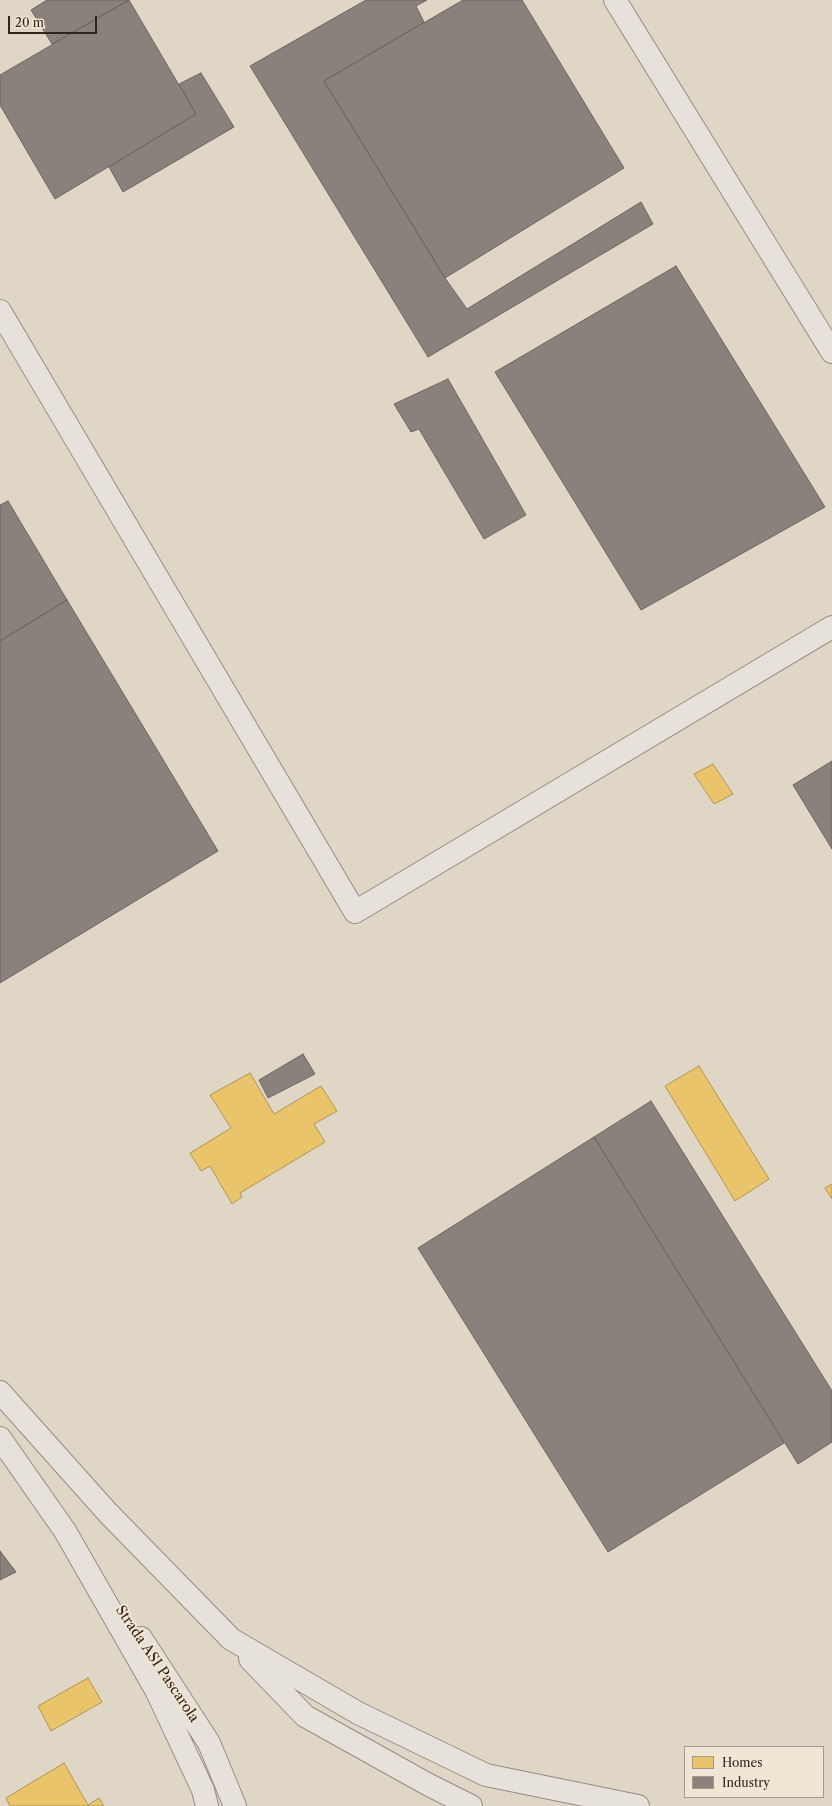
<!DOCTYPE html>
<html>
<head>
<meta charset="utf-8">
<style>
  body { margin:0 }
  #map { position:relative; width:832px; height:1806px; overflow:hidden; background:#e0d6c6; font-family:"Libre Caslon Text",serif }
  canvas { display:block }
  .legend { position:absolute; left:684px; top:1746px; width:140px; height:52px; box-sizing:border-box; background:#f1e6d3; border:1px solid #a49989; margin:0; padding:5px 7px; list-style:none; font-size:12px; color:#31251a }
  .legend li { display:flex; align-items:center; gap:8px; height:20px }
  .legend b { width:20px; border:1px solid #a49989 }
  .scale { position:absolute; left:8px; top:16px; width:89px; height:18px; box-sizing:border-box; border:2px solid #31251a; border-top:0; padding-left:5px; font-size:12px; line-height:14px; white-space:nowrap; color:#31251a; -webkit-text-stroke:3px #f1e6d3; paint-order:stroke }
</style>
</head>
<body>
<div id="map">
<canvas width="832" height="1806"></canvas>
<ul class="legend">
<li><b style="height:11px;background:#e9c46a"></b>Homes</li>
<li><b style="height:11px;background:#8a817c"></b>Industry</li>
</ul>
<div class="scale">20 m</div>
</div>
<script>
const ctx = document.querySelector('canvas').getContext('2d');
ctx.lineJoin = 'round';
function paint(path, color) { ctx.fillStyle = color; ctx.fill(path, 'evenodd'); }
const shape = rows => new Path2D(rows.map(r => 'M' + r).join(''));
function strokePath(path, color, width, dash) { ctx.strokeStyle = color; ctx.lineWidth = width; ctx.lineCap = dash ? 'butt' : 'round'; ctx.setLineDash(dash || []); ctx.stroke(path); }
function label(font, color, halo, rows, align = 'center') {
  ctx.font = font + ' "Libre Caslon Text",serif'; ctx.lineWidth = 4; ctx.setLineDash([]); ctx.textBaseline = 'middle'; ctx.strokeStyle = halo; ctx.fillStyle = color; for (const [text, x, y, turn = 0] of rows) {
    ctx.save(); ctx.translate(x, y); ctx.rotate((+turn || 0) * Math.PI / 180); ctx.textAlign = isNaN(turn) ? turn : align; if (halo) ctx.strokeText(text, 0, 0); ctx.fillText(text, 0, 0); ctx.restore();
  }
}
const homes = shape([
  [713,764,733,794,714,804,694,774,713,764],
  [699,1066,769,1179,735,1201,665,1086,699,1066],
  [250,1073,274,1114,321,1086,337,1111,314,1124,325,1142,240,1193,242,1197,232,1204,210,1166,201,1171,190,1153,231,1128,210,1095,250,1073],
  [832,1184,832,1199,825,1188,832,1184],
  [88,1678,102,1702,51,1731,38,1706,88,1678],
  [64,1763,88,1805,99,1798,104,1806,10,1806,6,1798,64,1763]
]);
paint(homes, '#e9c46a');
strokePath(homes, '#b29452', 1);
const industry = shape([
  [47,0,129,0,52,44,31,10,47,0],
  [129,0,196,114,55,199,0,105,0,75,129,0],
  [366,0,427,0,416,6,424,22,324,81,445,278,467,309,641,202,653,224,428,357,250,66,366,0],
  [463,0,522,0,624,168,445,278,324,81,463,0],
  [201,73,234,127,123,192,109,167,196,114,179,84,201,73],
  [676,266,825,507,641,610,495,372,676,266],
  [448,379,526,515,484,539,419,429,411,432,394,404,448,379],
  [8,501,67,600,0,641,0,505,8,501],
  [67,600,218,851,0,983,0,641,67,600],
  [832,761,832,849,793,785,832,761],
  [303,1054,315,1074,268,1098,259,1080,303,1054],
  [651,1101,832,1391,832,1442,798,1464,594,1137,651,1101],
  [594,1137,784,1443,608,1552,418,1248,594,1137],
  [0,1551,16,1572,0,1580,0,1551]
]);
paint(industry, '#8a817c');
strokePath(industry, '#6f655f', 1);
const minor = shape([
  [615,0,832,352],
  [0,311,355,912,832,627],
  [0,1392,108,1513,231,1639,358,1713,486,1775,638,1806],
  [0,1438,65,1531,156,1690,203,1790,207,1806],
  [141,1638,209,1743,235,1806],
  [250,1659,305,1716,429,1785,471,1806]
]);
strokePath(minor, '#948d82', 24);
strokePath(minor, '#e6e1da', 22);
label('14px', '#31251a', '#f1e6d3', [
  ["Strada ASI Pascarola",157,1664,56]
]);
</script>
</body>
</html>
